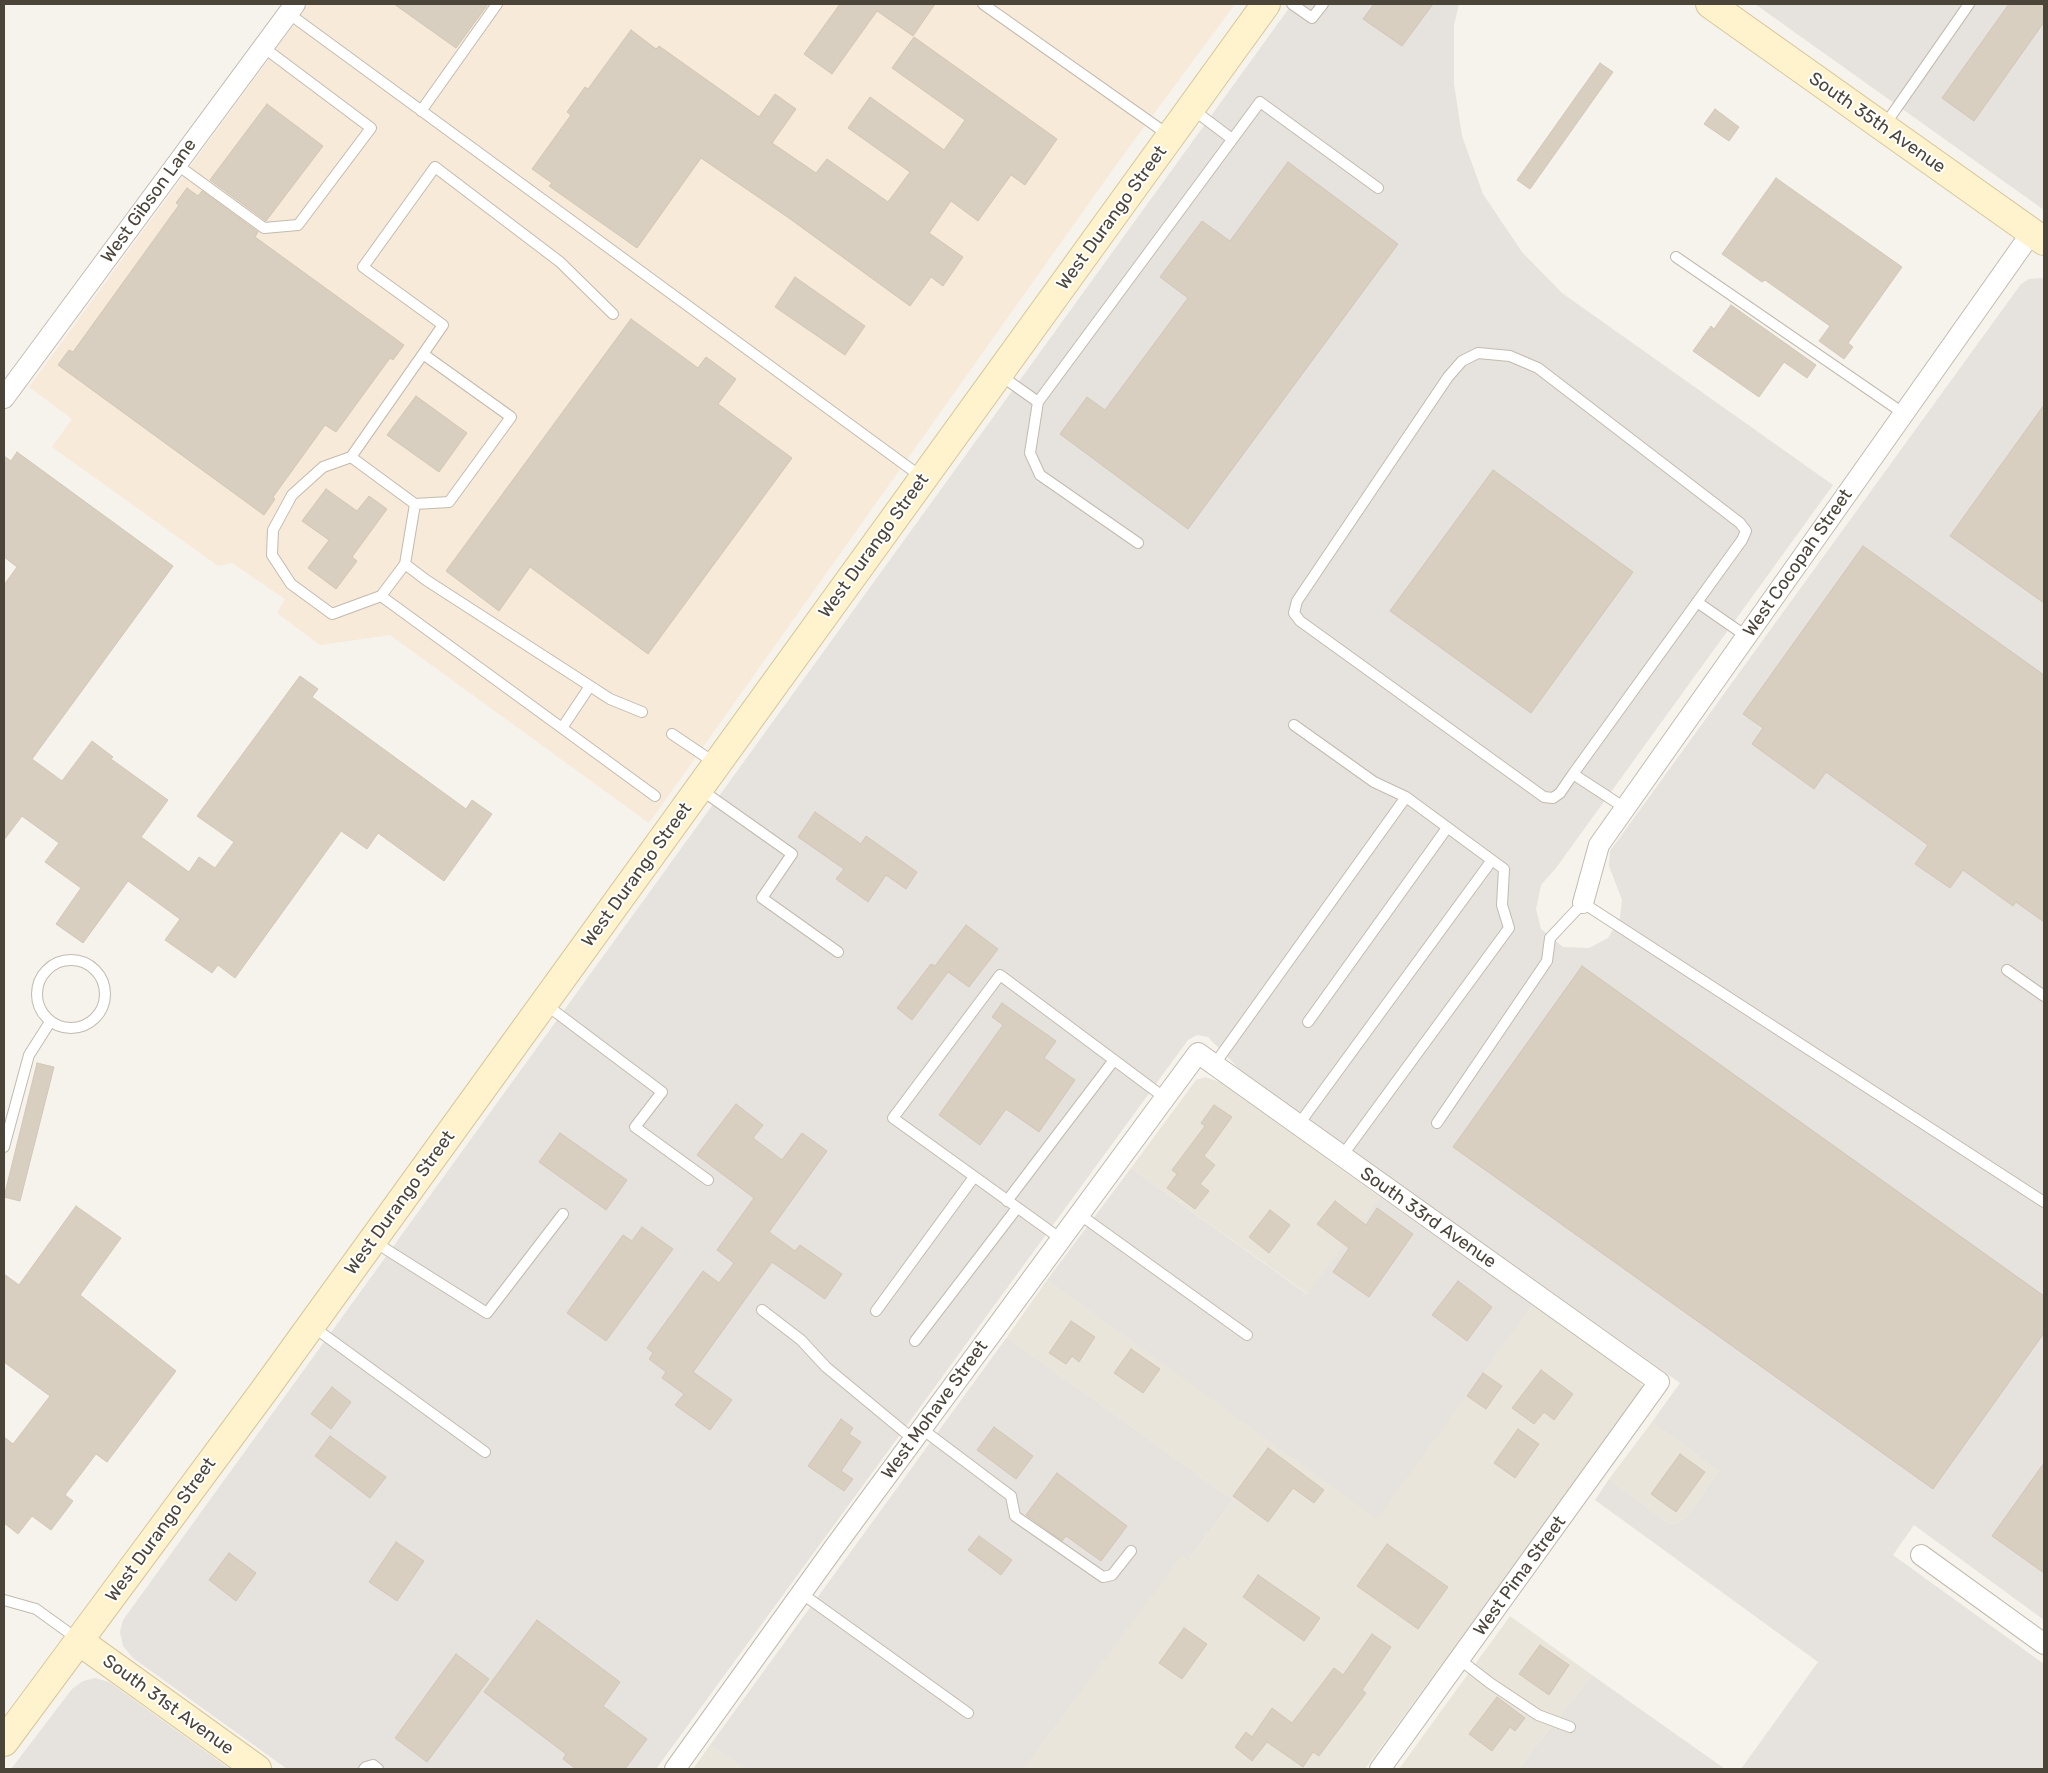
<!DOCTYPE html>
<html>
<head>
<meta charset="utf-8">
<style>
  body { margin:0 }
  #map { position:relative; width:2048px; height:1773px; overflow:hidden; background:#f6f3ec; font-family:Rubik,sans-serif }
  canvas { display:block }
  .frame { position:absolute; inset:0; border:5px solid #4b4439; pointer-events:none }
</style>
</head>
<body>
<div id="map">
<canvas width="2048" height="1773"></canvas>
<div class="frame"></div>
</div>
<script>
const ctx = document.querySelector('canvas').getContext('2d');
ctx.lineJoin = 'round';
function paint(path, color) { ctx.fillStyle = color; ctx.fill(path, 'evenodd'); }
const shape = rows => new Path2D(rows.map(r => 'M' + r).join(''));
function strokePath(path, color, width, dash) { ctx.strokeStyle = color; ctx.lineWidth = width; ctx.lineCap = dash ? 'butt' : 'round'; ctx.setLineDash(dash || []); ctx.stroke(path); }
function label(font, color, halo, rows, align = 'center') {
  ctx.font = font + ' Rubik,sans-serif'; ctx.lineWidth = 4; ctx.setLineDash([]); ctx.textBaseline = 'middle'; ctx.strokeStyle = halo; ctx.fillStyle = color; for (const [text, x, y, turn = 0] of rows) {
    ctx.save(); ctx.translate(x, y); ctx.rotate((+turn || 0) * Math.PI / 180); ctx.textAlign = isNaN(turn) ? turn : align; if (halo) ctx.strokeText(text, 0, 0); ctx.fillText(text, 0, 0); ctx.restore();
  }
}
paint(shape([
  [1205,1077,1220,1082,1380,1197,1308,1294,1131,1168,1196,1080],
  [1047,1280,1377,1518,1533,1305,1637,1377,1642,1386,1640,1394,1365,1769,1024,1769,1182,1554,1190,1559,1233,1500,1007,1337],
  [1652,1422,1719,1471,1686,1517,1677,1523,1670,1524,1609,1479],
  [1510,1616,1592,1675,1518,1769,1399,1769],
  [710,1745,744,1769,693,1769]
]), '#eae5da');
paint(shape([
  [309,4,1235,4,1111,172,649,823,390,635,320,645,277,613,285,599,232,563,218,566,52,447,72,419,29,387]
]), '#f7ead8');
paint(shape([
  [1292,4,1459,4,1454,25,1454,84,1462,136,1483,194,1522,252,1562,293,1833,485,1556,868,1541,885,1536,909,1541,929,1563,947,1589,948,1608,938,1620,918,1622,900,1609,866,1610,851,2021,284,2029,279,2041,278,2044,279,2044,1620,1914,1525,1893,1555,2044,1664,2044,1769,1741,1769,1818,1662,1595,1500,1609,1479,1670,1524,1677,1523,1686,1517,1719,1471,1652,1422,1680,1383,1244,1074,1208,1037,1197,1035,1188,1040,656,1769,287,1769,133,1658,123,1646,120,1632,123,1620],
  [1755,4,2044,4,2044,210],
  [1131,1168,1307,1294,1380,1197,1533,1305,1377,1519,1047,1280],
  [1007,1337,1233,1500,1189,1560,1182,1555,1024,1769,744,1769,710,1745],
  [1592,1675,1725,1769,1518,1769],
  [95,1678,109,1682,230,1769,11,1769,72,1689,83,1681]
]), '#e6e2dd');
const building = shape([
  [394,4,488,4,456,48,394,4],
  [840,4,935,4,913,36,877,11,832,74,804,54,840,4],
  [1374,4,1433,4,1402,46,1363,19,1374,4],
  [2009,4,2044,4,2044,22,1974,121,1942,98,2009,4],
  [631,30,656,49,659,46,759,117,775,94,796,109,772,143,816,173,827,159,888,202,910,172,848,128,870,97,944,150,965,120,892,68,914,37,1057,139,1025,185,1011,175,978,221,951,201,929,233,963,257,943,286,931,277,910,306,786,216,701,158,637,248,549,186,552,183,532,169,571,115,567,112,585,87,588,89,631,30],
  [1600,63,1613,72,1530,189,1517,180,1600,63],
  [267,104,323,146,266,221,210,180,267,104],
  [1715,109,1739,127,1729,141,1704,124,1715,109],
  [1288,162,1398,244,1188,529,1060,434,1087,397,1105,410,1188,298,1160,277,1202,221,1230,241,1288,162],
  [1776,178,1902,267,1848,343,1853,347,1844,359,1819,341,1830,326,1765,280,1762,282,1722,254,1776,178],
  [187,188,198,196,202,191,258,232,255,237,404,345,393,360,390,358,336,432,325,425,273,497,275,499,264,515,58,365,69,350,73,352,179,205,176,203,187,188],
  [795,277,865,326,845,355,775,307,795,277],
  [1731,305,1816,365,1807,378,1784,362,1759,397,1693,351,1711,326,1714,329,1731,305],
  [631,319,698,368,706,357,736,379,718,404,792,458,648,654,530,567,499,611,446,571,631,319],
  [416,396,467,433,439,472,387,435,416,396],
  [2044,405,2044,603,1950,536,2044,405],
  [17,452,173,566,32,759,62,781,92,741,113,757,111,759,168,800,141,837,189,872,199,857,215,868,234,842,197,816,300,676,318,689,312,697,466,809,472,800,492,814,444,881,378,833,367,849,341,831,235,978,218,965,212,973,165,940,180,919,128,881,83,943,56,924,81,888,45,862,59,843,22,816,4,840,4,585,17,567,4,557,4,456,11,461,17,452],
  [1493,470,1633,572,1531,713,1390,611,1493,470],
  [326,489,357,511,369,496,387,509,352,557,357,561,336,589,308,568,329,540,302,521,326,489],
  [1863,546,2044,675,2044,922,2016,902,2013,906,1963,870,1950,888,1915,864,1928,845,1826,772,1814,789,1752,744,1763,728,1743,714,1863,546],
  [815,812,861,844,866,836,917,872,906,889,886,875,868,902,836,879,844,869,798,837,815,812],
  [966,925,998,949,969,987,948,972,912,1020,897,1008,931,964,935,966,966,925],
  [1582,966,2044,1296,2044,1333,1933,1489,1453,1147,1582,966],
  [1002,1003,1056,1041,1044,1058,1075,1080,1039,1132,1006,1109,980,1145,939,1115,1003,1025,992,1017,1002,1003],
  [37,1063,54,1067,20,1201,4,1197,37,1063],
  [736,1104,763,1125,753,1138,782,1160,802,1133,827,1151,769,1232,795,1251,800,1245,842,1274,825,1299,772,1262,693,1372,732,1400,710,1430,675,1405,684,1394,662,1378,666,1372,649,1359,653,1353,647,1348,703,1271,719,1283,734,1263,717,1250,754,1198,697,1155,736,1104],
  [1214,1105,1232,1117,1204,1156,1215,1165,1200,1184,1209,1191,1195,1209,1167,1188,1177,1174,1172,1170,1205,1126,1201,1123,1214,1105],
  [560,1133,627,1180,606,1210,539,1162,560,1133],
  [1335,1201,1366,1225,1377,1208,1413,1234,1369,1297,1333,1272,1349,1248,1317,1224,1335,1201],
  [76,1206,121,1238,80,1295,176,1371,107,1462,96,1454,65,1495,73,1501,51,1530,32,1516,18,1534,4,1523,4,1437,13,1444,50,1396,4,1362,4,1274,19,1285,76,1206],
  [1270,1210,1290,1225,1269,1253,1249,1237,1270,1210],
  [642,1227,673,1249,606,1341,567,1313,623,1235,632,1241,642,1227],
  [1458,1281,1492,1307,1467,1341,1432,1315,1458,1281],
  [1071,1321,1095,1337,1079,1362,1072,1356,1066,1364,1049,1353,1071,1321],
  [1131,1349,1160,1369,1143,1393,1114,1373,1131,1349],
  [1541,1370,1573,1394,1554,1420,1544,1412,1534,1424,1512,1408,1541,1370],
  [1483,1373,1502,1386,1486,1409,1467,1396,1483,1373],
  [332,1387,351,1402,331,1429,311,1414,332,1387],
  [841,1419,853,1428,849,1434,861,1442,841,1471,853,1479,844,1491,808,1466,841,1419],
  [994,1427,1033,1456,1016,1479,977,1450,994,1427],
  [1518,1429,1539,1444,1515,1478,1494,1463,1518,1429],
  [330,1436,386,1477,370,1498,315,1456,330,1436],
  [1268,1448,1324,1490,1314,1503,1293,1488,1268,1522,1233,1496,1268,1448],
  [1680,1454,1705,1472,1676,1512,1651,1494,1680,1454],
  [2044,1463,2044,1573,1992,1536,2044,1463],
  [1057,1473,1127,1526,1101,1561,1066,1536,1062,1541,1026,1515,1057,1473],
  [979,1536,1012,1560,1001,1575,968,1550,979,1536],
  [396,1542,424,1561,397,1601,369,1582,396,1542],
  [1387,1544,1448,1587,1418,1629,1357,1586,1387,1544],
  [229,1553,256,1573,236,1601,209,1580,229,1553],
  [1258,1575,1320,1618,1304,1641,1243,1597,1258,1575],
  [537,1620,620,1682,603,1706,647,1739,625,1769,576,1769,563,1759,566,1754,484,1692,537,1620],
  [1184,1628,1207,1644,1182,1679,1159,1663,1184,1628],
  [1372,1634,1391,1647,1362,1690,1366,1693,1319,1756,1313,1752,1303,1767,1267,1742,1252,1761,1235,1747,1246,1732,1252,1737,1272,1708,1292,1723,1334,1668,1343,1675,1372,1634],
  [1540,1645,1569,1665,1549,1695,1519,1674,1540,1645],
  [456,1654,489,1679,427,1762,395,1738,456,1654],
  [1497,1697,1525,1718,1515,1731,1510,1727,1492,1751,1469,1734,1497,1697]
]);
paint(building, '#d8cfc1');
strokePath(building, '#d3c7b4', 1);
const lane = shape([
  [983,4,1170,136],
  [1292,4,1312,18,1323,4],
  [288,13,923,478],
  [1191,108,1232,139],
  [421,111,497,4],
  [1884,126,1969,4],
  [176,164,264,228,298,225,371,128,263,47],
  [1676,257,1903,413],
  [1478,353,1510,356,1538,368,1740,523,1746,531,1742,540,1573,774,1560,793,1553,798,1544,797,1300,621,1294,613,1297,601,1448,377,1462,361,1478,353],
  [423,354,443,325,363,267,435,167,560,262,613,314],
  [1000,375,1038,402],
  [351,457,323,467,292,495,273,530,272,555,291,584,332,614,381,596,562,728,590,686],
  [415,504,449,502,511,417,423,354,351,457,415,504,405,564,426,580,590,686,610,699,642,712],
  [1138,543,1040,475,1030,453,1038,402,1260,102,1378,188],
  [381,596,405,564],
  [1697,602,1746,636],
  [1294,725,1374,782,1406,797],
  [562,728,655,796],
  [672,734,715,763],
  [1573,774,1625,808],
  [700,789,792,854,762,898,838,952],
  '37 994a34 34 0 1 1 68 0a34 34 0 1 1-68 0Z',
  [2007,970,2044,996],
  [545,1004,662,1092,635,1127,708,1180],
  [1308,1022,1447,828],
  [1214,1065,1406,797,1504,869,1502,905,1509,928,1342,1156],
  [1437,1123,1547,961,1550,938,1583,903,2044,1202],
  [1299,1124,1492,860],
  [4,1147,29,1055,50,1022],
  [1007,1201,1114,1060],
  [1079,1214,1247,1335],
  [1061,1239,893,1118,1000,975,1165,1098],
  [373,1241,487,1313,563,1214],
  [762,1310,801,1340,826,1367,913,1439],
  [876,1311,974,1177],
  [312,1326,485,1452],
  [915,1341,1017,1208],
  [922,1429,1011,1496,1015,1516,1103,1577,1112,1575,1131,1551],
  [801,1593,968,1713],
  [4,1600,36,1609,79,1640],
  [1459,1659,1490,1683,1538,1715,1570,1727],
  [364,1769,366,1767,373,1765,378,1769]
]);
const street = shape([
  [4,398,295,4],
  [1583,903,1599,845,2032,232],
  [1921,1555,2044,1644],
  [675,1769,836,1545,1198,1053,1659,1382,1380,1769]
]);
const secondary = shape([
  [1710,4,2044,241],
  [79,1641,257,1769],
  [4,1742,263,1392,1266,4]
]);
strokePath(lane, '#c2bbae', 12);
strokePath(street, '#c2bbae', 22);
strokePath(secondary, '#d6c79b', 30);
strokePath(lane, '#fff', 10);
strokePath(street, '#fff', 20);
strokePath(secondary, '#fff3cd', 28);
label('18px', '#4b4439', '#fff', [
  ["South 35th Avenue",1877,123,35],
  ["West Gibson Lane",149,201,-54],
  ["West Durango Street",1112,218,-54],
  ["West Durango Street",874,546,-54],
  ["West Cocopah Street",1798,563,-55],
  ["West Durango Street",637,875,-54],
  ["West Durango Street",400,1203,-54],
  ["South 33rd Avenue",1428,1218,35],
  ["West Mohave Street",935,1410,-54],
  ["West Durango Street",161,1530,-54],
  ["West Pima Street",1520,1576,-54],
  ["South 31st Avenue",168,1705,36]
]);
</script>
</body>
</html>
